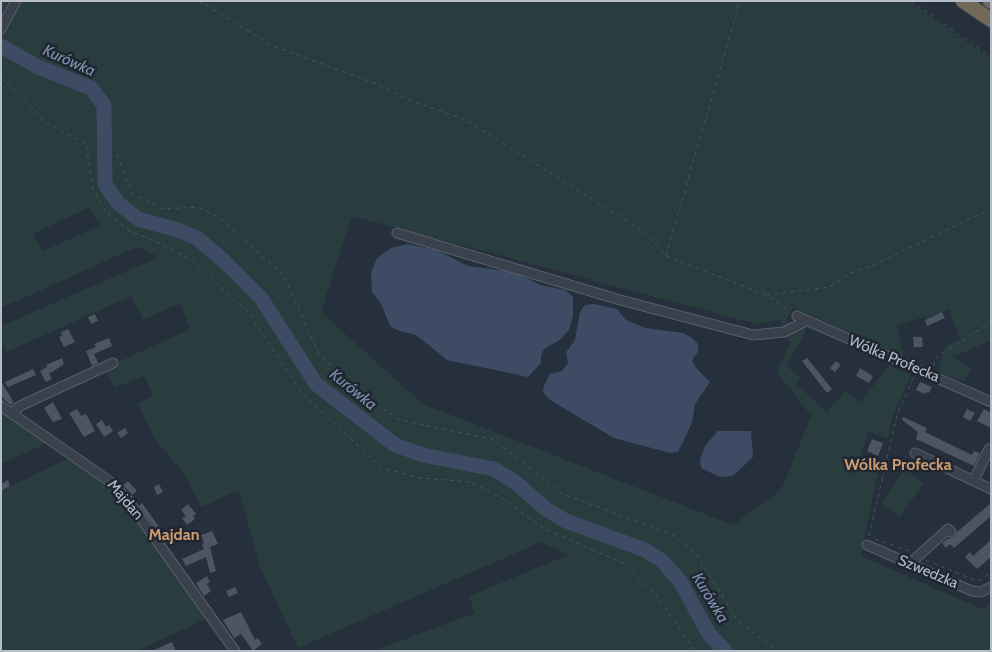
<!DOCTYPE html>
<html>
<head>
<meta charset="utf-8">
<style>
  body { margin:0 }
  #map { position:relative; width:992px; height:652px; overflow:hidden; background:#262f3c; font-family:Cabin,sans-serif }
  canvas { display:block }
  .frame { position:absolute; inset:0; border:2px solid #b6bcc8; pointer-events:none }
</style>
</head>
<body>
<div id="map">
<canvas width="992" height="652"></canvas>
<div class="frame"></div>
</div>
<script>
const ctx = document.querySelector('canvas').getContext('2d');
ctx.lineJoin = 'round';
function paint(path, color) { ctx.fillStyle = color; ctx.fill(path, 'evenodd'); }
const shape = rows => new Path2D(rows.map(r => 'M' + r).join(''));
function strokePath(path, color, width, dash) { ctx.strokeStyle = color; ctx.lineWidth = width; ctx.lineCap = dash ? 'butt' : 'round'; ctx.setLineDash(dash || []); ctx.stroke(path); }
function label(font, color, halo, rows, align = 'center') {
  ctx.font = font + ' Cabin,sans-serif'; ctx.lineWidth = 5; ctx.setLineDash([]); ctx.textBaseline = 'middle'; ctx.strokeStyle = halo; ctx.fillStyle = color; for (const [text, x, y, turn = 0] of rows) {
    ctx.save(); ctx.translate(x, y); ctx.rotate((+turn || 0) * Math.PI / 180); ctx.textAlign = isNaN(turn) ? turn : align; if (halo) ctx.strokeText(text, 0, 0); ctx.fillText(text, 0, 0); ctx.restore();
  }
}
paint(shape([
  [1,1,909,1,991,59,991,340,953,357,971,369,964,381,937,372,946,346,960,339,949,309,924,319,923,317,897,326,904,358,793,307,786,321,806,331,786,366,801,377,796,384,827,412,845,391,861,402,889,365,911,375,893,415,888,439,869,431,859,462,878,470,861,556,982,609,991,602,991,651,373,651,475,613,469,596,568,555,541,542,298,648,260,567,239,490,201,507,183,472,157,442,137,404,153,395,144,376,115,388,105,368,190,329,180,303,143,320,131,296,7,352,1,341,1,326,159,257,137,247,1,308],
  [88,208,101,225,43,251,33,234],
  [352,216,756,324,779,320,790,343,777,372,811,416,781,490,733,525,423,404,321,312],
  [1,412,2,412,47,443,1,464],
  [69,458,110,485,123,500,208,618,137,651,1,651,1,491],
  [905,469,924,483,900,517,881,504]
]), '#293c3e');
paint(shape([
  [407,244,436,250,468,266,515,272,540,285,565,290,573,297,573,315,569,330,560,340,544,349,541,356,541,363,528,377,447,360,416,335,399,331,390,326,381,304,372,292,371,272,377,258,391,248],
  [594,304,617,309,626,320,645,328,683,333,692,338,698,344,698,352,692,360,696,368,710,382,695,404,692,423,678,452,670,453,614,438,550,400,543,392,544,385,550,374,562,371,568,363,566,352,575,340,580,312,585,305],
  [718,431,751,431,753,457,733,476,720,477,701,468,700,460,705,446]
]), '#3d4b64');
strokePath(shape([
  [1,46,38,67,91,88,104,105,105,184,118,203,138,219,181,231,197,238,224,261,261,298,316,384,395,445,423,455,494,469,515,482,546,509,566,521,645,550,661,560,680,581,709,634,725,651]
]), '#3d4b64', 15);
paint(shape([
  [942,312,945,318,927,326,925,320],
  [95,314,98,321,91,324,88,317],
  [68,329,75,342,64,347,59,337,62,336,61,332],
  [913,337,922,337,923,347,914,347],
  [109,338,112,346,94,354,98,363,92,366,86,351,96,347,94,344],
  [62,358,64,364,49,374,52,379,46,382,40,371,47,367,46,365],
  [807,358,832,389,827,393,802,361],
  [836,361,841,365,835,372,830,368],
  [860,368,873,376,869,383,856,376],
  [33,369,36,375,8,387,5,382],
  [1,381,14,403,10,405,1,396],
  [920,382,932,387,929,393,926,392,925,394,916,390],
  [53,402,62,419,53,422,44,408],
  [77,409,81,416,86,414,95,431,84,437,69,413],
  [967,409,975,413,970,421,963,417],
  [984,409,991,413,991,428,977,421],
  [903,417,927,428,925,432,972,455,974,451,980,453,974,466,916,439,918,432,902,420],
  [102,420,106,427,109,425,113,431,104,437,96,424],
  [125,428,128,433,121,438,117,433],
  [872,439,883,443,878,456,867,451],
  [8,480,10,486,1,491,1,484],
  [128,481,137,491,132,495,123,485],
  [159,484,163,492,157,495,154,487],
  [142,503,162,531,159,533,139,506],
  [991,503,991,516,954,548,950,544,946,548,942,543,947,539,955,537,957,532],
  [188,504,196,514,193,516,195,519,187,525,182,518,186,516,181,510],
  [212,531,218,544,210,547,216,571,210,573,206,557,186,566,182,559,204,549,202,544,204,543,201,535],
  [991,540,991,557,977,569,965,557,970,552,973,556],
  [207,576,210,582,207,584,211,591,204,596,196,583],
  [235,587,238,593,229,597,226,591],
  [241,612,255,640,258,638,262,644,253,651,241,634,234,638,223,620],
  [172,642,176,651,152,651]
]), '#4d5565');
const minor = shape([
  [1,29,16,1],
  [397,233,620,300,753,335,784,332,806,321],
  [797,316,991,402],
  [1,406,112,483,127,499,235,651],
  [12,413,20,406,113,363],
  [915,453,991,489],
  [974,480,989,449,991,450],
  [867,545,972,591,981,592,991,587],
  [911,565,915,559,948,529,951,532]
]);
const highway = shape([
  [963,1,991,20],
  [990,1,991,1]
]);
strokePath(minor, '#585f6b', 11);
strokePath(highway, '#454c58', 16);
strokePath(shape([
  [199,1,273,46,377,84,409,100,464,119,643,231,666,256,766,295,789,311],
  [911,1,991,57],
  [1,78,35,110,43,121,86,144,93,189,106,212,128,230,161,244,193,261,247,311,302,393,382,468,420,478,470,482,502,498,543,528,623,563,656,595,695,651],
  [117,155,132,193,162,209,198,207,223,220,284,276,318,352,353,389,400,420,492,439,563,494,673,535,695,552,737,620,777,651],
  [666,255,740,1],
  [767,295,830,287,850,273,874,265,984,212,991,210],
  [933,366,937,357,991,322],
  [869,536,897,415,914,376],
  [875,539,909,551],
  [926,560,974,580,981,580,991,572]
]), '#46575b', 1, [4, 4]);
strokePath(minor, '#3a414d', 9);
strokePath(highway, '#726958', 14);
label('15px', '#b6bcc8', '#1f2632', [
  ["Wólka Profecka",894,359,23],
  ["Majdan",125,500,50],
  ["Szwedzka",928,572,23]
]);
label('italic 16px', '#8091ad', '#1f2632', [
  ["Kurówka",69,61,24],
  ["Kurówka",353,390,39],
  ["Kurówka",710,598,59]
]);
label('bold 16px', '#cc9b6d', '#1f2632', [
  ["Wólka Profecka",898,465],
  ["Majdan",174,535]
]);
</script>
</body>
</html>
